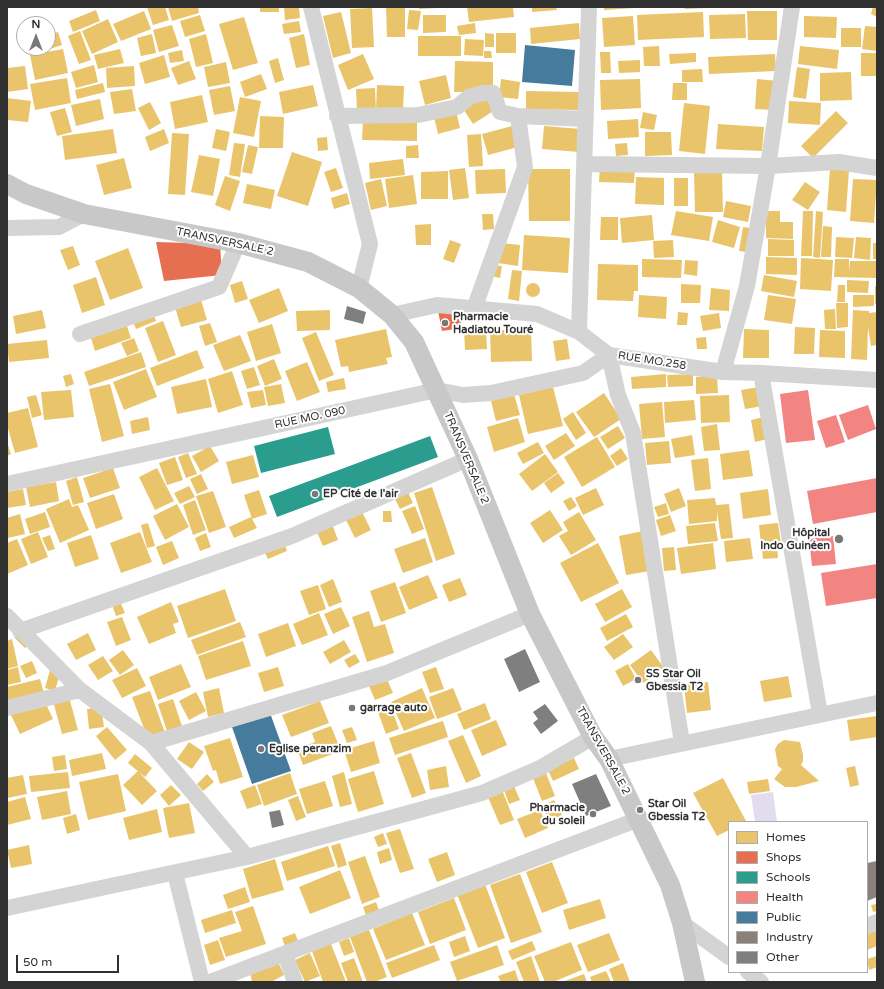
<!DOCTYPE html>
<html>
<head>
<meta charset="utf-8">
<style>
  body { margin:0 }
  #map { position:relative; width:884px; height:989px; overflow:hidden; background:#fff; font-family:"Varela Round",sans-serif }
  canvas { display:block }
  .frame { position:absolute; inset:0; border:8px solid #303030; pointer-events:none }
  .legend { position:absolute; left:728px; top:821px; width:140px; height:152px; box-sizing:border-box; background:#fff; border:1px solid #acacac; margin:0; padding:5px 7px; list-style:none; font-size:12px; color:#303030 }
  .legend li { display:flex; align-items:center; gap:8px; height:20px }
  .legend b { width:20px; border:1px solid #acacac }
  .north { position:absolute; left:16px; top:16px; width:40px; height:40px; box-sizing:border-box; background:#fff; border:1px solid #acacac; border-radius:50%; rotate:0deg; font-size:11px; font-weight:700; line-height:16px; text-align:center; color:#303030 }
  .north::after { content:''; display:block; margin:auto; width:14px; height:18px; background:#787878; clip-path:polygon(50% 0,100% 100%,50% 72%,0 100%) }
  .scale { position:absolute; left:16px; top:955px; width:103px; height:18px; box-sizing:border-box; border:2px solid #303030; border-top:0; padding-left:5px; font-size:12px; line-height:14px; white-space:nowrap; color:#303030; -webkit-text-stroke:3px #fff; paint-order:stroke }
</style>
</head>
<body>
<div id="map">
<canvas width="884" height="989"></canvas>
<div class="frame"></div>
<ul class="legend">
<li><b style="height:11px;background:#e9c46a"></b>Homes</li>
<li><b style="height:11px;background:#e76f51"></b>Shops</li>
<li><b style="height:11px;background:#2a9d8f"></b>Schools</li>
<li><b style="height:11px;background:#f28482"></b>Health</li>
<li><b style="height:11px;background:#457b9d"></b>Public</li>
<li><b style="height:11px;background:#8a817c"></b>Industry</li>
<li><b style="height:11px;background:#7f7f7f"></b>Other</li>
</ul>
<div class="north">N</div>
<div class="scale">50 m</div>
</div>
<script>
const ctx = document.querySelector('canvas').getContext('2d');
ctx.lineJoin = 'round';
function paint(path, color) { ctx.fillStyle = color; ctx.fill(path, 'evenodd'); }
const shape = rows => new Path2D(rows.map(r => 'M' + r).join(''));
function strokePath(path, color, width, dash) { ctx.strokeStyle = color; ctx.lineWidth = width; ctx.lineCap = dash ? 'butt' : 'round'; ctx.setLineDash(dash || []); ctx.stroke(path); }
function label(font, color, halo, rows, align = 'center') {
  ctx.font = font + ' "Varela Round",sans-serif'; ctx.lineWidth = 4; ctx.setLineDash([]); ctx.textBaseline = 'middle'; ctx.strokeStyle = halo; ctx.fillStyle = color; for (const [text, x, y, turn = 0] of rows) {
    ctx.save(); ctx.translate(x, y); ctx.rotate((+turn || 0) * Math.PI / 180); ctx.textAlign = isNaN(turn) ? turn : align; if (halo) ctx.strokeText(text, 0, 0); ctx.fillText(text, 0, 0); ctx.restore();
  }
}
paint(shape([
  [773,792,777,822,755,822,751,795]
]), '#e2dcf0');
paint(shape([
  [147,7,165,7,169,20,153,25],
  [168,7,198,7,199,13,172,21],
  [260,7,279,7,279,12,260,12],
  [284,7,299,7,300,18,285,20],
  [386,7,405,7,405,37,387,37],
  [419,7,437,7,437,8,419,9],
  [467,7,513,7,514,17,469,22],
  [532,7,556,7,557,10,532,12],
  [604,7,634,7,634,8,604,10],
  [684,7,705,7,705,8,685,9],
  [873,7,877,7,877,17,871,14],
  [372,8,374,47,352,48,350,9],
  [96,10,100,21,73,32,69,21],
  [409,10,421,11,418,30,407,29],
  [144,11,151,29,121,41,113,24],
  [747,11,777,11,777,40,748,40],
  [341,12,351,53,333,58,323,16],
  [703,12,704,37,638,40,637,15],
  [745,14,746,38,710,39,709,15],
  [200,15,205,31,185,37,180,21],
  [423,15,446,15,446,32,423,33],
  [633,16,635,45,604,47,602,18],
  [804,16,837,17,836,38,804,37],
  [244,17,258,63,233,70,219,24],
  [108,19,118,42,92,54,82,31],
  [299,21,301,32,284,34,282,24],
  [475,23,476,33,459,35,457,26],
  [579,23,580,39,531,44,530,28],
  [172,25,179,46,159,52,153,30],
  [865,26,877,27,877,51,862,49],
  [841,28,861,28,861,47,841,47],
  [80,31,91,60,79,64,68,36],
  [58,32,62,45,47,50,48,35],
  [485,33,494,34,494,47,485,47],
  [496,33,516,33,516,53,496,53],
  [152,34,156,53,141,56,137,38],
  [206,34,213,63,196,67,189,39],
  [304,34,310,65,296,68,289,38],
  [418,36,461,36,461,56,418,56],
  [465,39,484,40,483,56,464,55],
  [659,46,660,66,644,66,643,47],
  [800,46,839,50,837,69,798,64],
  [63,49,68,73,35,80,30,55],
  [120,49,124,63,98,69,94,55],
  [182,50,184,61,170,63,168,53],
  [484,51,491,51,492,58,484,58],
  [600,52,610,52,611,73,601,73],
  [696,53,696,62,670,64,669,54],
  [861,53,877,53,877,76,861,76],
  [363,54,374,79,348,90,338,65],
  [775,54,776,71,709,74,708,57],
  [164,55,170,77,145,84,139,63],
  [278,58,284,80,275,83,269,61],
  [640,60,640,72,619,73,618,61],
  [189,61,196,79,178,85,171,68],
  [455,61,493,62,493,92,454,92],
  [226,62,230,83,208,87,204,67],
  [94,65,98,82,76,88,71,72],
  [25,66,28,89,7,92,7,68],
  [134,66,135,86,107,88,106,68],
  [797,67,810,69,806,99,793,97],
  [702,69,703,82,682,82,682,70],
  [851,72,852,100,820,101,820,73],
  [261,74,267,89,245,97,240,82],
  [446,75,451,98,425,105,419,81],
  [67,78,71,103,35,110,30,84],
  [501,79,520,82,518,99,499,97],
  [640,79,641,108,601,110,600,80],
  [757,79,778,81,776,110,755,109],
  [103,83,105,92,77,99,75,90],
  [673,83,687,83,687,100,672,100],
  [313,85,318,106,283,114,279,92],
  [377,85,404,86,403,111,376,110],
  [230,86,235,111,214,115,209,90],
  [375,88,376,111,357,111,356,89],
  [132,89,136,111,114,114,110,92],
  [526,91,580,92,579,110,526,109],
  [483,93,495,110,473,124,462,107],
  [202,95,208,122,175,129,170,102],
  [240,97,261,101,254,137,233,133],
  [7,98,31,101,28,122,7,120],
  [100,99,104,119,76,126,71,105],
  [789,101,821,103,820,125,788,123],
  [150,102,161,123,149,130,138,108],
  [684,103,710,106,705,154,679,151],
  [65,108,72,132,57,136,50,112],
  [456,111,460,128,438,134,434,117],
  [836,111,848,123,813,158,801,146],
  [643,112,657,115,654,130,640,128],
  [260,116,284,117,283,148,259,148],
  [638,119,639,137,608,139,607,121],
  [363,121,417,121,417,141,362,140],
  [718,124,764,127,762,151,716,149],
  [516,125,522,146,488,155,482,134],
  [544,126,581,129,579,152,542,149],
  [113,129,117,153,65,160,62,136],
  [164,129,169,143,150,151,145,137],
  [216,129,230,132,226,151,212,148],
  [645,132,671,132,672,155,645,156],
  [172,133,189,134,185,195,168,194],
  [481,134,483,166,469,167,467,135],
  [327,137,328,150,318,151,317,138],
  [234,143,245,144,240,177,229,175],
  [627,143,628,155,616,156,615,144],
  [248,145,258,147,252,174,242,172],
  [418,145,419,158,406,158,406,146],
  [292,152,322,162,308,206,277,196],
  [199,155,220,159,213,196,191,192],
  [124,158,132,188,104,195,96,165],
  [403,159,405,175,370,179,369,163],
  [600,165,635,167,634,183,599,182],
  [336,168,343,188,331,192,324,172],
  [465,168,469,198,453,200,449,170],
  [505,169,506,193,476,194,475,170],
  [528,169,570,169,570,221,529,221],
  [830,169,849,170,846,212,827,210],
  [448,171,448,199,421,199,421,172],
  [722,172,723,212,695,212,694,173],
  [413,175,417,204,389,208,385,179],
  [225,176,240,181,230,211,215,205],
  [636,177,664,178,664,205,635,204],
  [674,178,688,178,688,206,674,206],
  [381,179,387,206,371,210,365,183],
  [853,179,877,180,874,223,850,221],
  [805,182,820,192,808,210,792,200],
  [247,184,275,190,271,209,243,203],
  [347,193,350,204,334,209,331,198],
  [726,201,751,206,748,222,723,217],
  [676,211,713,217,709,241,671,235],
  [766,211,780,211,780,222,793,222,793,239,766,238],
  [803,211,813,211,812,256,801,256],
  [816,211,823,212,820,258,813,257],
  [482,214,493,214,494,229,483,230],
  [652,215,654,240,622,243,620,218],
  [601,217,618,217,618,240,600,240],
  [718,220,740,227,734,248,712,242],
  [431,224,431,245,416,245,415,225],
  [823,226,832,227,831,257,821,257],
  [743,227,751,228,747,252,739,251],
  [524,235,570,238,568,273,522,270],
  [836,237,854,238,852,258,835,257],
  [856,237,871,238,870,260,854,258],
  [768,239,794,240,794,256,768,256],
  [450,240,461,244,454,263,443,259],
  [673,240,674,257,654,258,653,241],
  [501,243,520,245,518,266,498,263],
  [873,243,877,243,877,259,873,259],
  [73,246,80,265,68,270,60,250],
  [128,248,143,288,110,300,95,261],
  [766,257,797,258,797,275,766,274],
  [801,258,833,260,831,291,800,289],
  [642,259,682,260,681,278,642,277],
  [835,259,849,259,849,272,850,261,877,261,877,278,834,277],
  [685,260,698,261,697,276,684,274],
  [598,264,638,265,638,291,634,291,633,301,597,300],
  [493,265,502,266,500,278,491,276],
  [512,270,522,271,519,301,508,299],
  [764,275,797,281,794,297,761,291],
  [96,277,105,305,82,313,73,285],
  [847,280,869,281,868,293,847,292],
  [242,281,248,299,235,303,230,285],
  '526 290a7 7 0 1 1 14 0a7 7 0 1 1-14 0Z',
  [681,284,701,285,700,303,681,303],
  [838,285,845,285,845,302,837,302],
  [875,286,877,286,877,304,875,304],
  [279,288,288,311,259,323,249,300],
  [711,288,730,290,729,311,709,310],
  [639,295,667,297,666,319,638,317],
  [768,295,796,299,792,324,764,320],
  [853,295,874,295,874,306,853,307],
  [201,300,207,320,181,327,175,307],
  [836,303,848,303,848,327,837,328],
  [835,309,836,329,825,329,824,310],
  [42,310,46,328,16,334,13,316],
  [330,310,330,330,297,331,296,311],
  [853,310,869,311,869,313,877,312,877,345,871,346,868,327,867,360,851,359],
  [152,311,156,321,136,329,132,319],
  [678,312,688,313,687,325,677,325],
  [719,313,721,328,703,331,700,316],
  [163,321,176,355,158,362,145,328],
  [126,323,131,338,95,351,90,335],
  [210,323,217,342,205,346,199,326],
  [272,324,281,353,256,361,247,332],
  [795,327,815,328,814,354,794,354],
  [486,328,487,349,465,350,464,329],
  [386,329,392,357,386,358,388,364,349,372,348,366,341,367,335,340],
  [744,329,769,330,769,358,743,358],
  [490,330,531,330,532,361,491,362],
  [820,330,845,331,845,358,819,357],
  [316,332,334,375,319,381,302,338],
  [240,335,251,361,224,371,213,345],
  [706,337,707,349,697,349,696,338],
  [134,338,139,351,127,356,121,343],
  [567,339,570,359,556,361,553,341],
  [47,340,49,358,9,362,7,344],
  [197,350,204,368,157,386,150,368],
  [141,352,146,367,89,386,84,372],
  [274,359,282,379,265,386,257,366],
  [307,362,320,392,297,401,285,371],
  [254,367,260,385,247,389,241,371],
  [146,369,157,397,124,410,113,382],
  [232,371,243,405,218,413,208,379],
  [71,374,74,384,66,387,63,376],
  [666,374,666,387,632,389,631,377],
  [693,374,693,386,668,387,667,375],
  [696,377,717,377,718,393,696,394],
  [344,378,346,389,328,392,326,382],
  [206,379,212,407,177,414,171,387],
  [110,384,124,436,102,442,89,389],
  [281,384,285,403,268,406,264,387],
  [553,387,563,426,528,434,519,395],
  [759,387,763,406,745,409,741,390],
  [71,390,74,417,44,420,41,392],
  [263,390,266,405,251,408,247,392],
  [604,393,621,419,594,437,576,412],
  [514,394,520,415,496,421,491,401],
  [36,395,42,415,32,418,27,397],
  [729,395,730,422,701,423,700,396],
  [694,400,696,420,665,423,664,402],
  [662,402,665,437,642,439,639,404],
  [28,408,38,447,15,453,7,425,7,413],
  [573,412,586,433,576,440,563,419],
  [768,416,772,438,755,442,751,420],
  [148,417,150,430,132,434,130,421],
  [518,418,525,442,494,452,487,427],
  [717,424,720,450,704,451,701,427],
  [618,426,625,438,608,449,600,437],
  [566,433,575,446,554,460,545,446],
  [692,435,695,455,675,458,671,439],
  [597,437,615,467,582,487,564,457],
  [669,441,671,463,647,465,645,443],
  [7,442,11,454,7,456],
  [538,442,544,453,523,464,517,453],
  [210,446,219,461,201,472,192,456],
  [621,448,628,459,617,466,610,456],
  [749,450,753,476,723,480,720,454],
  [188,453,197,474,186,478,178,457],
  [545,454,558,472,532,491,519,474],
  [253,455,259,477,232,484,226,462],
  [175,457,183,480,167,485,159,463],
  [708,458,711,489,695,491,691,460],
  [113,468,120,488,90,498,83,478],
  [157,468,174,501,155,510,139,477],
  [558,473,565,483,551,493,544,483],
  [201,474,208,489,197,494,190,479],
  [77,477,84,502,73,505,66,481],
  [56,482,59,501,30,507,26,487],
  [189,486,195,497,180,504,174,493],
  [432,487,455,554,436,561,414,493],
  [596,488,604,505,583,515,575,498],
  [679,488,686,506,671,512,664,494],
  [23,489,26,505,7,508,7,492],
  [768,489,771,515,743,519,740,493],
  [259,490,267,514,252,519,244,495],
  [407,490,413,503,400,509,394,497],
  [213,491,226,527,209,533,196,496],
  [114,494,123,519,96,529,87,503],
  [571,497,577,506,569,511,563,501],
  [715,498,716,505,729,504,733,538,721,539,717,511,717,521,689,524,687,500],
  [69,499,72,507,78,505,89,530,60,543,46,509],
  [195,500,206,530,193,535,183,505],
  [666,503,669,514,658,517,654,507],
  [177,504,189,527,165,540,153,516],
  [415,506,424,529,412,534,402,511],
  [550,510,563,530,543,543,530,523],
  [383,511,391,511,392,522,383,522],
  [45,512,50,527,30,534,25,519],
  [362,512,371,530,355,538,346,520],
  [579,512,596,540,571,555,559,536,568,531,563,522],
  [20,514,25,534,8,538,7,518],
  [670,515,676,531,661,536,656,520],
  [251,517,257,528,234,538,229,527],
  [148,523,155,546,147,548,141,525],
  [715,523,718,541,688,544,686,526],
  [778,523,781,543,761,545,759,525],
  [332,524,338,540,323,546,316,530],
  [643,531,650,571,626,575,619,536],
  [38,532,48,557,31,564,21,539],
  [140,532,152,562,121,573,110,543],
  [206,533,211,547,200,551,195,538],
  [50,535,55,549,48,551,42,538],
  [91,535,99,559,75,567,67,543],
  [425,538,433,562,403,573,394,549],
  [750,538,753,559,726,562,724,541],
  [17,539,28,565,7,574,7,543],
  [283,540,287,551,268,559,263,549],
  [172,541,179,558,163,565,156,547],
  [598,543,619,583,581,602,560,563],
  [713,543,716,569,681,574,677,548],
  [777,546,778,558,763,559,762,548],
  [674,547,676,570,664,571,662,548],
  [428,575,438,598,409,610,399,587],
  [460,578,467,595,449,602,442,585],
  [333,579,342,602,329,607,320,585],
  [395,582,406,613,381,622,370,591],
  [318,585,326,609,309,615,300,591],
  [225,589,236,621,188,638,177,606],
  [622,589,632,607,605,622,595,604],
  [119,599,125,613,116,616,111,602],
  [171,602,179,622,173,624,176,633,149,644,137,617],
  [341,607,350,626,333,634,324,614],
  [369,611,374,627,385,624,394,653,367,662,352,617],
  [319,613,328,635,302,645,293,624],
  [626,614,633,627,607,641,600,628],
  [122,617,131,640,116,646,107,622],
  [240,622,246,637,197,655,191,640],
  [288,623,296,646,266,657,258,634],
  [20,632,30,643,25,648,14,637],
  [88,633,96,650,76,660,67,644],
  [623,634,633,647,614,660,604,647],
  [12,639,18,666,7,669,7,641],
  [344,640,351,652,330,664,323,652],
  [243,641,251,666,206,680,198,656],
  [123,650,134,665,120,675,109,660],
  [651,650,664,668,643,683,630,665],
  [355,654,360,662,349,668,344,660],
  [103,656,113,671,98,680,88,665],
  [32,661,37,673,26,678,20,666],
  [181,664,191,687,158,700,149,677],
  [628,664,636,679,623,686,615,671],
  [18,667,21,682,7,685,7,670],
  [278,667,284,686,264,692,258,673],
  [436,667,444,689,430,693,422,672],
  [137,668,146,686,122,698,112,680],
  [50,670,60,673,55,691,45,688],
  [384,672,393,693,375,700,366,679],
  [788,676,792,697,764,702,760,681],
  [40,679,44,693,7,702,7,687],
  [708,682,711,710,687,713,684,685],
  [219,688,224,713,208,717,203,692],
  [422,688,435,718,404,731,391,702],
  [453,688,462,710,437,719,429,697],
  [150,691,165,733,148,739,132,697],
  [196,692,206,711,189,720,179,701],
  [69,697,78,730,62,734,53,701],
  [173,699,182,726,167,731,158,704],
  [44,700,53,719,20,734,11,715],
  [320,701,329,723,291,737,282,715],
  [485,703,491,719,464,730,457,714],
  [101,707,104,727,89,729,87,709],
  [391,707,399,729,386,734,378,712],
  [877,716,877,737,850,741,847,720],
  [496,720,507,745,482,756,471,730],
  [443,721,448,737,395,755,389,738],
  [331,726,341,751,303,765,297,749,315,742,312,733],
  [107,727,127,750,115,760,96,736],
  [352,727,357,740,347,743,342,730],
  [463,735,481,776,466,783,448,741],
  [230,738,243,777,220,784,216,770,213,771,204,746],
  [784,740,800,742,803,755,803,761,801,765,819,781,796,787,785,787,774,779,782,769,778,766,775,749,778,744],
  [374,741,380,763,351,772,344,750],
  [189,742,204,752,192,769,177,759],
  [102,753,106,769,72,776,69,760],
  [411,753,426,793,412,798,397,758],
  [135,754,152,768,145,777,128,763],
  [65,755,67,769,54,771,52,757],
  [574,758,579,769,553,781,548,770],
  [446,766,449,787,430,790,427,770],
  [855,766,859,785,850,787,846,768],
  [544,768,555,796,542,801,531,773],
  [138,771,157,791,142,805,123,785],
  [374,771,384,804,358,812,348,779],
  [68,772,70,788,31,792,29,776],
  [344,772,352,804,340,807,332,776],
  [290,773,297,794,264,806,257,785],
  [118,774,126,811,88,820,79,782],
  [207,774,214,782,203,791,197,784],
  [23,775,27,794,7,798,7,778],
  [723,778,746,821,729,822,729,830,717,836,693,793],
  [768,779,770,791,749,794,747,782],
  [325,781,333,806,307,814,299,789],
  [171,785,181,795,169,806,160,795],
  [255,785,262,804,247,809,240,791],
  [514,786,520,800,509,804,504,790],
  [502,790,514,820,500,825,487,795],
  [67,791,71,814,42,820,37,797],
  [298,796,306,817,296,821,288,800],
  [25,797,31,819,7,825,7,802],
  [554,800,562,815,549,821,542,806],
  [189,803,195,833,169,838,163,808],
  [157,809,162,832,129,840,123,818],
  [540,810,548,828,525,838,517,819],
  [76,814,80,830,67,834,63,818],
  [400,829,414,869,400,873,386,833],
  [383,833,387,844,378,847,374,837],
  [340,843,347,865,338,868,331,846],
  [29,845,32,864,11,868,7,850],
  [328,846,335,866,287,881,281,862],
  [389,848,392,860,380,864,377,852],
  [447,852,455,875,437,882,428,859],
  [365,856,380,897,362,904,348,862],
  [275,859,284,890,252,899,243,869],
  [552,862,568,903,542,913,526,872],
  [340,870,351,898,310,914,299,887],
  [520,874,542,932,511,943,490,885],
  [485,884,505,938,478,948,457,894],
  [245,887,250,902,228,909,223,895],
  [454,898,466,930,430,944,418,912],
  [600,899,606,918,569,930,563,910],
  [376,902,380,913,367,918,363,907],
  [877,904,877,911,873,912,871,905],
  [253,906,266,944,226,957,219,938,242,931,235,912],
  [232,910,236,923,205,933,201,920],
  [412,913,425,945,386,960,373,929],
  [877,927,877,946,867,950,867,931],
  [369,930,387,977,374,982,367,982,350,937],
  [295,933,298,941,285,946,282,938],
  [609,933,620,960,588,972,577,945],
  [465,936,470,951,454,957,449,942],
  [349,938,354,952,344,956,339,942],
  [218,940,225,960,210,965,204,945],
  [532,941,536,950,512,960,508,951],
  [571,942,582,970,553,982,545,982,534,956],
  [331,944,346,982,323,982,312,951],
  [434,945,440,960,392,978,386,963],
  [497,945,504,965,457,981,450,962],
  [310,953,320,976,305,982,295,960],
  [531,956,540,982,524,982,516,962],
  [877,956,877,967,869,970,867,959],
  [354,958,363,982,348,982,341,963],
  [278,962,284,975,271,982,252,982,250,972],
  [623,963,630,982,614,982,609,969],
  [515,970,519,982,501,982,498,976],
  [606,971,611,982,592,982,590,977],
  [584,974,587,982,562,982]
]), '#e9c46a');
paint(shape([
  [156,242,220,244,222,275,164,281],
  [459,308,462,328,442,331,438,311]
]), '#e76f51');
paint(shape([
  [328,427,335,454,261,473,254,446],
  [430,436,438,457,277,517,269,496]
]), '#2a9d8f');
paint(shape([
  [808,390,815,440,786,443,780,394],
  [868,405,876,429,848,440,839,415],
  [836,415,845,442,826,448,817,421],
  [877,478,877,512,813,524,807,491],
  [833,536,836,564,812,566,809,539],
  [877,564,877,598,826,606,821,573]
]), '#f28482');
paint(shape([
  [525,45,575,50,572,86,522,82],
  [270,713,291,771,252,784,232,727]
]), '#457b9d');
paint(shape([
  [877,861,877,897,867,901,867,863]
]), '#8a817c');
paint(shape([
  [347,306,366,312,363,324,344,319],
  [525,649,540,682,519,692,504,659],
  [545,704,558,721,541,734,533,723,538,719,533,712],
  [596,774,611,806,586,816,572,784],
  [280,810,284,825,272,828,269,812]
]), '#7f7f7f');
strokePath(shape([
  [311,7,370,244,359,288],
  [337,116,418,115,457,107,469,97,483,93,493,93,500,112,518,116],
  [586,164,768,166,839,162,877,168],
  [7,228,59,227,84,214],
  [474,309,525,167,518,116,586,119],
  [392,315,437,305,537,314,579,332,609,355,723,372,761,373,877,380],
  [579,332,589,7],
  [80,334,219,287,238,243],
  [723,372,747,286,768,166,792,7],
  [761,373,820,714],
  [7,484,437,390,463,395,491,393,583,373,609,355,618,395,633,433,682,743],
  [7,616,80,690,151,743,247,857],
  [20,631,292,536,468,459],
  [7,708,80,690],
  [151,743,387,673,530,614],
  [609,759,877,703],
  [175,873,202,982],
  [7,908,247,857,482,793,542,767,593,737],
  [682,923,729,957],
  [867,926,877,922],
  [285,954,295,982],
  [748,972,761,982],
  [210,982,639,819]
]), '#d4d4d4', 16);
strokePath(shape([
  [7,184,26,194,84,214,238,243,308,262,359,288,392,315,414,342,468,459,530,614,593,737,609,759,670,885,682,923,695,982]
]), '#c8c8c8', 20);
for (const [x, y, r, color] of [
  [445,323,4,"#787878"],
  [315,494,4,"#787878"],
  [839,539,5,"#787878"],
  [638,680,4,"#787878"],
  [352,708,4,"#787878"],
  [261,749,4,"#787878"],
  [640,810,4,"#787878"],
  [593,814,4,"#787878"]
]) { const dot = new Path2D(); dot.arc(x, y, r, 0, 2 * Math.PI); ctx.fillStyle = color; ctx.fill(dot); strokePath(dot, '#fff', 1.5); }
label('11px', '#303030', '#fff', [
  ["TRANSVERSALE 2",225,242,12],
  ["RUE MO.258",652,361,9],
  ["RUE MO. 090",310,418,-12],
  ["TRANSVERSALE 2",466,458,67],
  ["TRANSVERSALE 2",603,751,61]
]);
label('bold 11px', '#303030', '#fff', [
  ["Pharmacie",453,317],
  ["Hadiatou Touré",453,330],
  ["EP Cité de l'air",323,494],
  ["Hôpital",830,533,"right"],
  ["Indo Guinéen",830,546,"right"],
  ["SS Star Oil",646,674],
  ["Gbessia T2",646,687],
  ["garrage auto",360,708],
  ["Eglise peranzim",269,749],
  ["Star Oil",648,804],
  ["Gbessia T2",648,817],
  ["Pharmacie",585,808,"right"],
  ["du soleil",585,821,"right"]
], 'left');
</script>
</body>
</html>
